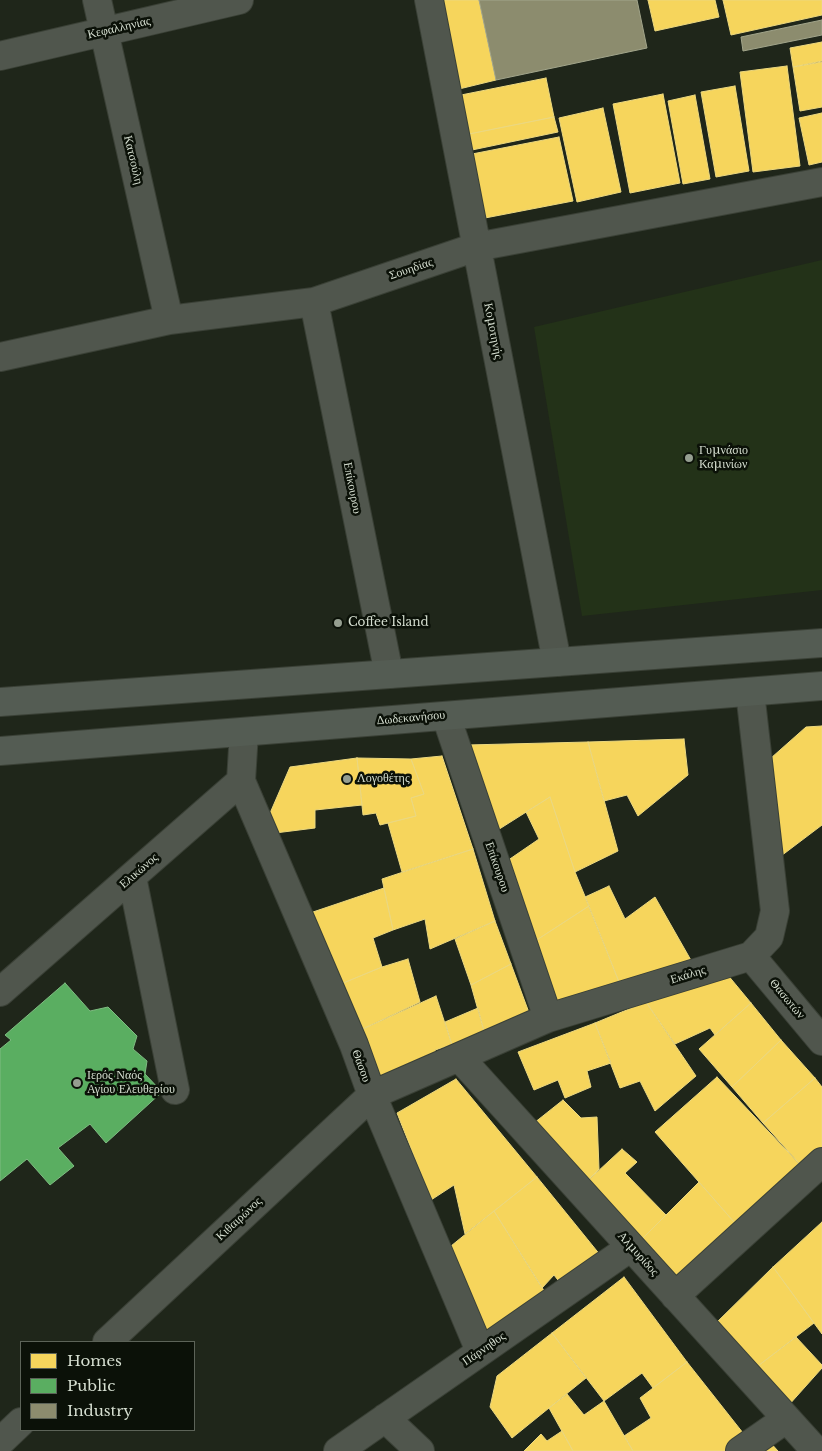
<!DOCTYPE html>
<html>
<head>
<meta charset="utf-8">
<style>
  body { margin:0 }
  #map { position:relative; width:822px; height:1451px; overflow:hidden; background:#1f261a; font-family:"Libre Baskerville",serif }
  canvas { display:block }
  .legend { position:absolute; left:20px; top:1341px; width:175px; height:90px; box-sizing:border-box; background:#0b1108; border:1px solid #5c6358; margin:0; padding:6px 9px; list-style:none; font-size:15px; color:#d5ded0 }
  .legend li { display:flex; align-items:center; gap:10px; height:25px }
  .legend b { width:25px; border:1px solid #5c6358 }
</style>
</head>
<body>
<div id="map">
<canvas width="822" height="1451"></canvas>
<ul class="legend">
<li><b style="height:14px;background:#f6d55c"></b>Homes</li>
<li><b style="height:14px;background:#5aae61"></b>Public</li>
<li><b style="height:14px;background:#8c8c6e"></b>Industry</li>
</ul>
</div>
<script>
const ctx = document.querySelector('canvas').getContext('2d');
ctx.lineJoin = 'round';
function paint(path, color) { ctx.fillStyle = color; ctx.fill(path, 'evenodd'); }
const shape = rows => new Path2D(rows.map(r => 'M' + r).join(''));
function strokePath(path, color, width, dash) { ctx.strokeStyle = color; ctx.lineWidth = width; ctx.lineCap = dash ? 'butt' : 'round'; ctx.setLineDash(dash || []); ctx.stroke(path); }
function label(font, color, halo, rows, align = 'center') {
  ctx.font = font + ' "Libre Baskerville",serif'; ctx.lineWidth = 5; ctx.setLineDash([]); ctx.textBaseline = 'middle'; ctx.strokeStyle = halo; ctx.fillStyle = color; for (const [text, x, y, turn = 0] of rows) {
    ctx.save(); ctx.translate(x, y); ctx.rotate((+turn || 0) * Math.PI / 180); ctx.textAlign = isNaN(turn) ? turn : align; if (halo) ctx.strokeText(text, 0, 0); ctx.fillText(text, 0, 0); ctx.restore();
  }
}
paint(shape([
  [822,260,822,590,582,616,534,327]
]), '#233218');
const homes = shape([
  [443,0,479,0,496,80,459,89,443,0],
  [648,0,715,0,719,17,655,31,648,0],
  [723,0,822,0,822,15,731,35,723,0],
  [822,42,822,61,793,67,790,48,822,42],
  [822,62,822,107,800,111,793,67,822,62],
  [787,66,800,166,753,172,740,72,787,66],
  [546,78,554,117,469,134,461,95,546,78],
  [735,86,749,171,716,177,701,92,735,86],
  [663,94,680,183,630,193,613,104,663,94],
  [695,95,710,179,683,184,668,101,695,95],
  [603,108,621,192,577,202,559,118,603,108],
  [822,113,822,162,809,165,799,118,822,113],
  [554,117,558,132,472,150,469,134,554,117],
  [559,137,573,201,485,218,472,154,559,137],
  [822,726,822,825,781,856,771,758,806,727,822,726],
  [684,739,688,775,638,816,627,795,604,801,588,742,684,739],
  [588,742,618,851,575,872,550,797,493,833,467,745,588,742],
  [442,756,473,849,402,872,388,823,416,816,411,798,424,794,411,759,442,756],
  [357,758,411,759,424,794,411,798,416,816,380,825,376,813,363,815,357,758],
  [357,758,362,805,315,810,315,828,267,834,264,827,290,767,357,758],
  [550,797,575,872,589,906,532,943,504,863,539,839,526,812,550,797],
  [473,849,495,921,430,949,425,919,393,930,382,879,473,849],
  [609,886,625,919,655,897,692,962,621,987,585,897,609,886],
  [384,888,393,930,373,938,382,967,336,986,310,913,384,888],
  [589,906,621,987,551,1010,532,943,589,906],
  [495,921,511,964,471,985,455,939,495,921],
  [408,959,420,1002,356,1032,336,986,382,967,408,959],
  [511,964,531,1018,485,1035,471,985,511,964],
  [727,974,751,1003,715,1035,710,1028,675,1044,646,1002,727,974],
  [436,996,452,1045,435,1050,438,1058,376,1081,356,1032,436,996],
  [646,1002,696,1076,655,1111,640,1081,620,1088,595,1023,646,1002],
  [751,1003,781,1040,732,1087,699,1049,751,1003],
  [478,1008,485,1035,452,1045,445,1022,478,1008],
  [595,1023,611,1063,587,1071,591,1087,565,1098,558,1080,534,1090,518,1052,595,1023],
  [781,1040,815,1078,763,1123,732,1087,781,1040],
  [717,1077,805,1170,741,1230,655,1132,717,1077],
  [815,1078,822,1087,822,1154,805,1170,763,1123,815,1078],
  [456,1079,537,1177,465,1234,454,1185,431,1200,397,1113,456,1079],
  [563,1100,581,1118,597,1117,599,1169,582,1186,529,1127,563,1100],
  [622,1149,637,1162,625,1173,666,1215,636,1245,582,1186,622,1149],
  [537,1177,601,1256,561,1284,554,1275,542,1288,494,1211,537,1177],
  [699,1182,741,1230,676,1291,636,1245,699,1182],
  [494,1211,548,1297,485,1338,451,1246,494,1211],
  [822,1222,822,1334,773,1267,822,1222],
  [773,1267,814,1323,754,1369,714,1325,773,1267],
  [624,1277,687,1362,653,1388,642,1373,604,1401,552,1333,624,1277],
  [552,1333,586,1378,512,1438,490,1407,497,1376,552,1333],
  [796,1337,822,1365,822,1368,788,1406,754,1369,796,1337],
  [687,1362,747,1438,729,1451,633,1451,624,1436,651,1418,640,1398,687,1362],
  [567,1394,584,1415,604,1401,633,1451,573,1451,549,1408,567,1394],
  [562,1431,573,1451,524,1451,541,1434,547,1441,562,1431],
  [768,1440,778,1451,753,1451,768,1440]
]);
paint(homes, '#f6d55c');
strokePath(homes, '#ecd87f', 1);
const public = shape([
  [65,983,90,1011,108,1007,137,1036,133,1049,147,1061,145,1074,162,1092,106,1143,90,1124,58,1148,74,1166,50,1185,27,1159,0,1181,0,1049,11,1040,5,1035,65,983]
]);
paint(public, '#5aae61');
strokePath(public, '#7fbc82', 1);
const industry = shape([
  [479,0,637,0,647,48,496,80,479,0],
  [822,20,822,35,743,51,741,37,822,20]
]);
paint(industry, '#8c8c6e');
strokePath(industry, '#a2a58b', 1);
const street = shape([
  [97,0,169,320],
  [429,0,557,662],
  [0,56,239,0],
  [314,302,389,674],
  [0,357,169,320,314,302,476,247,822,182],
  [446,716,548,1018],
  [241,781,354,1045,372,1095,480,1351],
  [132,877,175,1090],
  [751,956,822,1041],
  [0,992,241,781,244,732],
  [460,1058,816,1451],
  [675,1296,822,1162],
  [107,1342,372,1095,548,1018,751,956,769,937,775,911,750,692],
  [385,1418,420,1451],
  [0,1442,21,1422],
  [338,1451,631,1247],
  [740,1451,786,1419]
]);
const secondary = shape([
  [0,702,822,643],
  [0,751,822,686]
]);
strokePath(street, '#3a4036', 30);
strokePath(secondary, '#3a4036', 30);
strokePath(street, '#50564d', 28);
strokePath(secondary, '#545c53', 28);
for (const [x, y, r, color] of [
  [689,458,5,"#959e90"],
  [338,623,5,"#959e90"],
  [347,779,5,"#959e90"],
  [77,1083,5,"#959e90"]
]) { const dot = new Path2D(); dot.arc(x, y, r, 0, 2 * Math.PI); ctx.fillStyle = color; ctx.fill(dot); strokePath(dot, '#0b1108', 2); }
label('12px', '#d5ded0', '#0b1108', [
  ["Κεφαλληνίας",119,28,-13],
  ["Κατσούλη",133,160,77],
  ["Σουηδίας",411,269,-19],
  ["Κομοτηνής",493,331,79],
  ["Επίκουρου",352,488,79],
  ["Δωδεκανήσου",411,718,-5],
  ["Επίκουρου",497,867,71],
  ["Ελικώνος",139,871,-41],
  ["Εκάλης",688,975,-17],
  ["Θασωτών",787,999,50],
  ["Θάσου",361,1066,70],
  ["Κιθαιρώνος",239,1219,-43],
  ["Αλμυρίδος",638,1254,48],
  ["Πάρνηθος",484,1349,-35]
]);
label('12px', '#d5ded0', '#0b1108', [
  ["Γυμνάσιο",699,451],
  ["Καμινίων",699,465],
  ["Coffee Island",348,623],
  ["Λογοθέτης",357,779],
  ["Ιερός Ναός",87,1076],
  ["Αγίου Ελευθερίου",87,1090]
], 'left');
</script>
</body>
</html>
